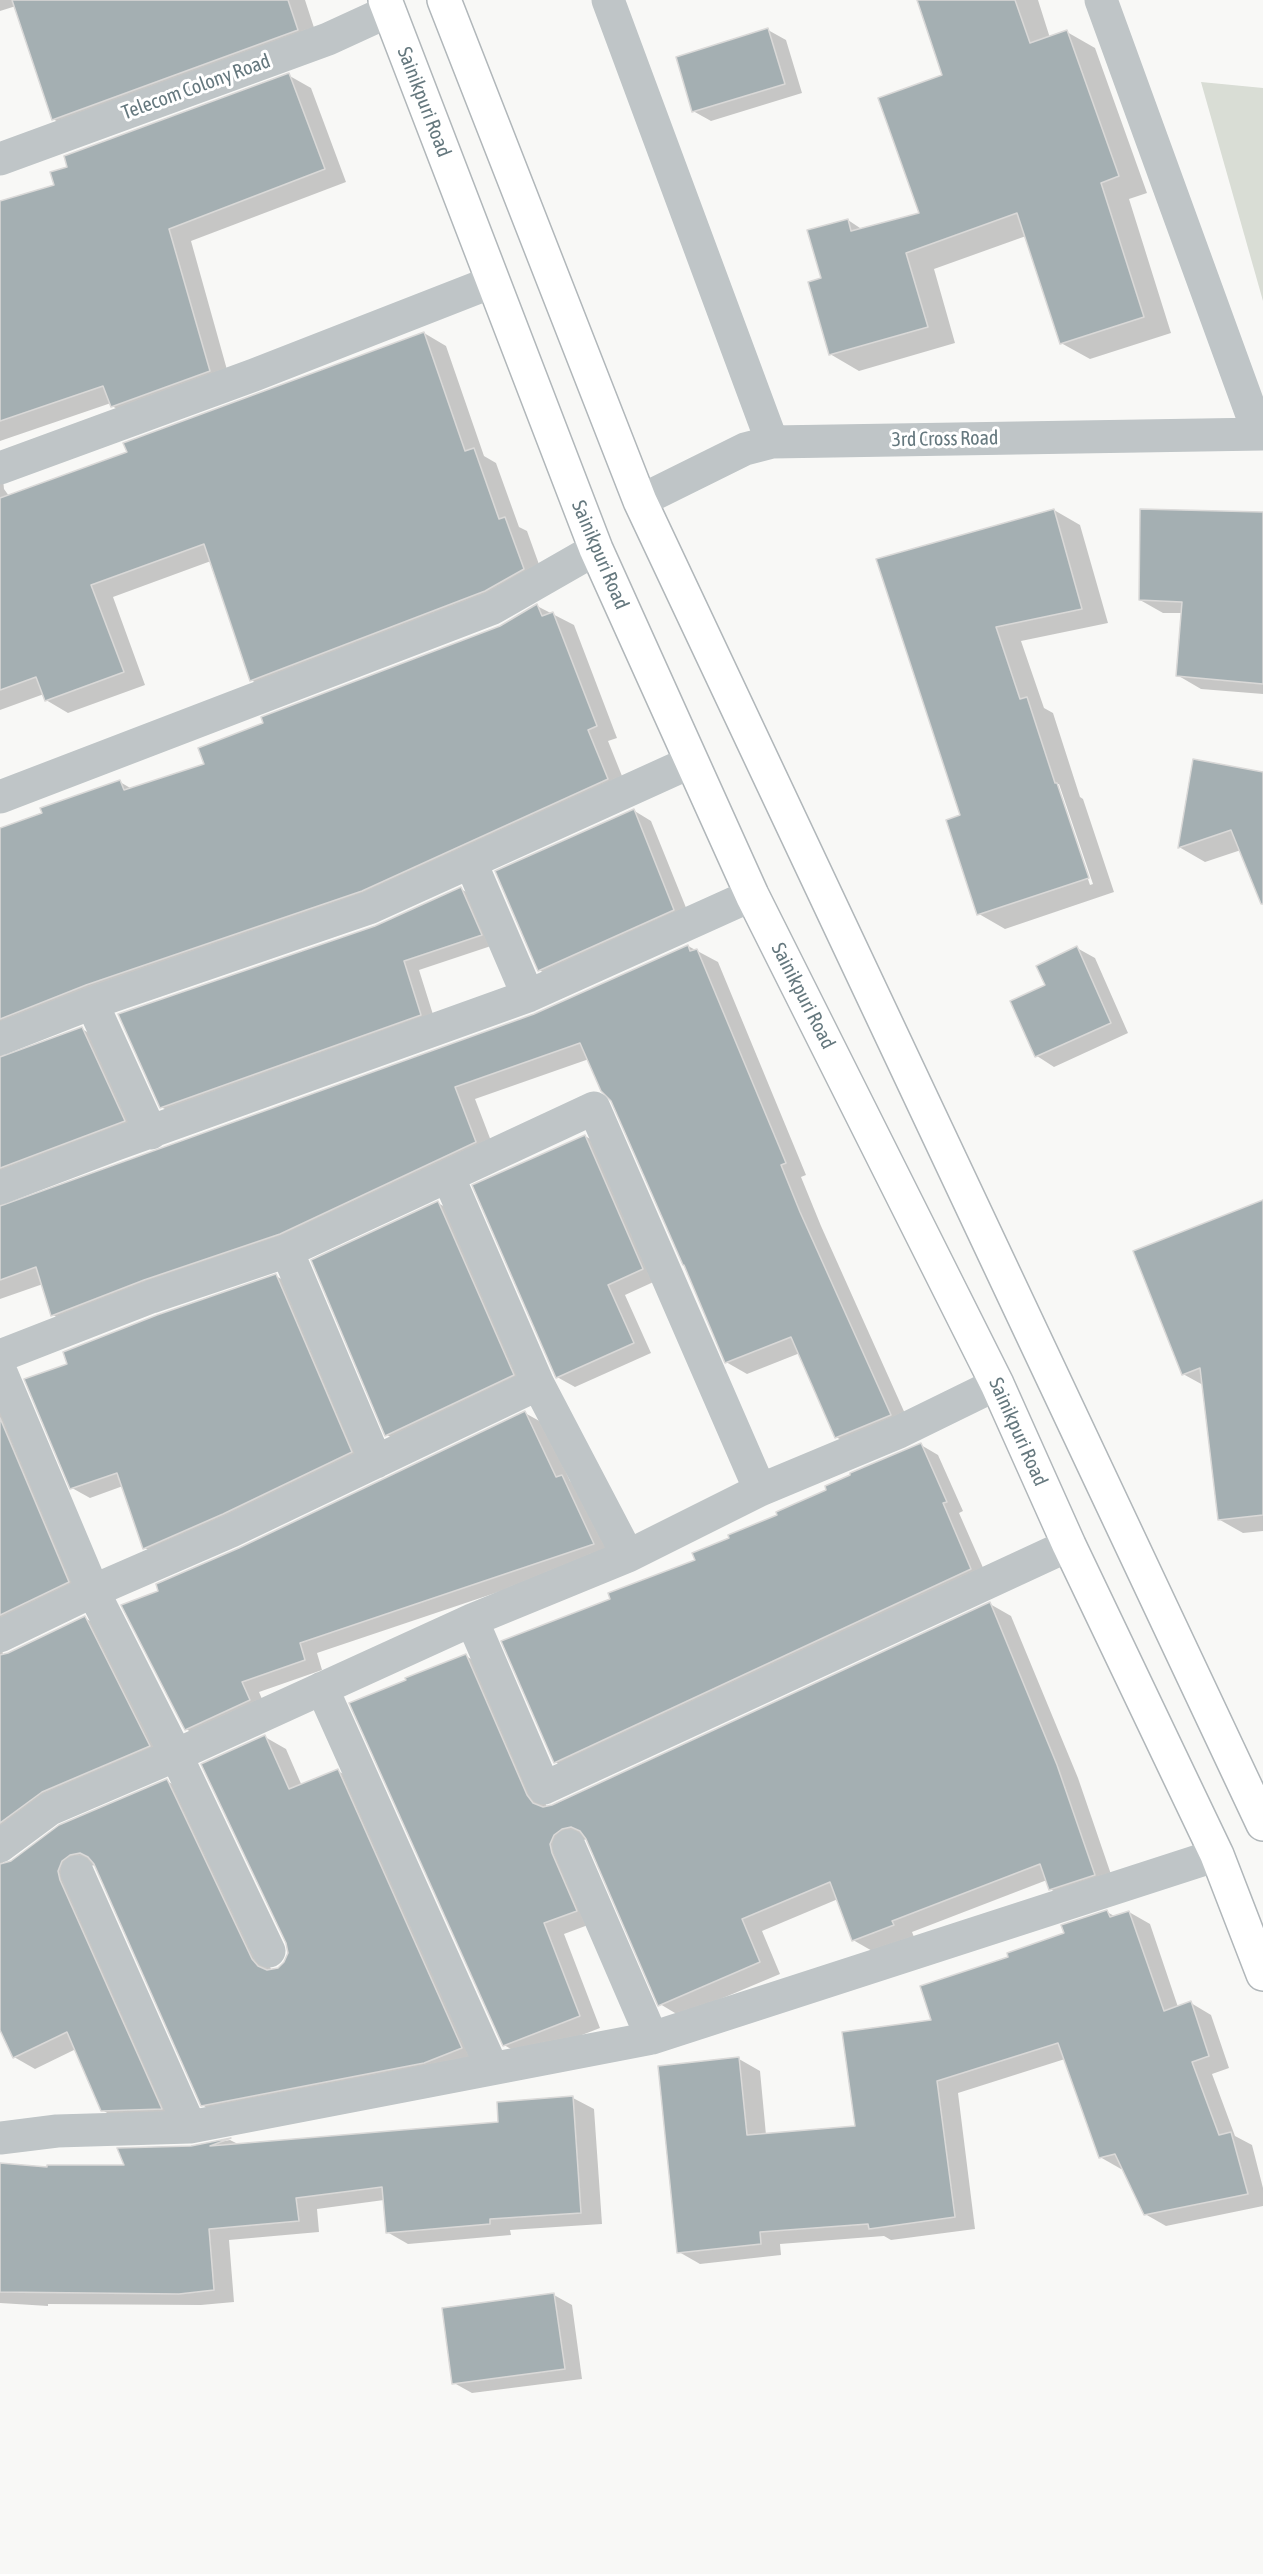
<!DOCTYPE html>
<html>
<head>
<meta charset="utf-8">
<style>
  body { margin:0 }
  canvas { display:block; background:#f8f8f6 }
</style>
</head>
<body>
<canvas width="1263" height="2574"></canvas>
<script>
const ctx = document.querySelector('canvas').getContext('2d');
ctx.lineJoin = 'round';
function paint(path, color) { ctx.fillStyle = color; ctx.fill(path, 'evenodd'); }
const shape = rows => new Path2D(rows.map(r => 'M' + r).join(''));
function strokePath(path, color, width, dash) { ctx.strokeStyle = color; ctx.lineWidth = width; ctx.lineCap = dash ? 'butt' : 'round'; ctx.setLineDash(dash || []); ctx.stroke(path); }
function label(font, color, halo, rows, align = 'center') {
  ctx.font = font + ' "Asap Condensed",sans-serif'; ctx.lineWidth = 6; ctx.setLineDash([]); ctx.textBaseline = 'middle'; ctx.strokeStyle = halo; ctx.fillStyle = color; for (const [text, x, y, turn = 0] of rows) {
    ctx.save(); ctx.translate(x, y); ctx.rotate((+turn || 0) * Math.PI / 180); ctx.textAlign = isNaN(turn) ? turn : align; if (halo) ctx.strokeText(text, 0, 0); ctx.fillText(text, 0, 0); ctx.restore();
  }
}
paint(shape([
  [1201,82,1263,88,1263,301]
]), '#d9ddd5');
paint(shape([
  [0,0,305,0,319,43,75,132,53,119,16,6,0,11],
  [919,0,1038,0,1050,38,1067,32,1095,48,1147,193,1129,199,1171,333,1090,359,1061,343,1026,236,934,269,955,343,859,371,830,354,823,279,848,220,863,230,921,214,944,76],
  [768,30,786,40,802,93,711,121,693,111],
  [288,75,311,88,346,182,191,241,231,384,134,419,112,406,111,403,0,441,0,203,56,186,69,168],
  [424,333,446,346,484,456,496,463,519,527,527,531,545,581,273,693,251,680,211,561,113,597,145,685,68,713,46,700,44,694,0,710,0,450,7,470,3,479,4,489,9,496,128,452],
  [1054,510,1080,525,1108,623,1021,641,1044,708,1053,713,1080,797,1083,799,1114,892,1005,929,979,914,962,816,878,560],
  [1056,784,1059,784,1093,884,1090,885],
  [1263,514,1263,694,1201,689,1177,675,1182,613,1163,613,1140,600],
  [537,606,574,625,617,738,608,741,628,791,2,1048,3,1058,82,1029,103,1041,145,1133,2,1197,3,1207,535,1015,688,946,718,962,806,1175,801,1177,821,1226,911,1427,857,1449,836,1437,800,1353,747,1374,726,1362,612,1100,589,1059,475,1099,496,1154,73,1327,53,1315,43,1284,0,1299,0,829,120,782,132,789,206,765,265,724,500,627],
  [1263,773,1263,890,1241,850,1205,862,1179,847],
  [633,810,651,821,691,920,557,980,539,970],
  [461,889,477,898,497,944,419,970,436,1024,178,1116,161,1107,376,927],
  [1077,948,1095,958,1128,1033,1054,1067,1037,1056,1012,1002,1047,986],
  [585,1136,603,1146,660,1279,625,1295,651,1353,575,1387,557,1377],
  [1263,1201,1263,1531,1243,1533,1220,1520,1203,1385,1183,1374],
  [438,1203,456,1213,531,1385,404,1445,387,1435],
  [276,1276,294,1286,369,1463,162,1558,145,1548,123,1486,90,1498,72,1488,69,1364],
  [0,1341,89,1594,2,1647,3,1655,85,1618,105,1630,170,1758,60,1805,2,1860,4,1865,167,1781,188,1793,272,1971,277,1970,286,1962,289,1952,265,1737,286,1749,302,1786,338,1771,359,1783,482,2060,223,2117,202,2105,96,1865,90,1866,181,2120,123,2122,102,2110,76,2049,35,2069,14,2057,0,2027],
  [525,1413,543,1423,570,1481,580,1487,611,1554,317,1653,322,1670,259,1692,267,1711,204,1740,186,1729,160,1592,240,1549],
  [921,1445,938,1455,963,1511,959,1513,988,1579,572,1772,555,1762,612,1600,697,1561,779,1515],
  [990,1604,1011,1616,1078,1778,1115,1886,1071,1901,1050,1889,1047,1880,912,1932,914,1937,874,1952,853,1940,838,1899,762,1931,780,1974,680,2016,660,2004,588,1839,583,1840,596,1922,564,1934,600,2028,525,2057,504,2045,466,1656,487,1668,547,1807],
  [1107,1912,1116,1917,1129,1912,1150,1924,1178,2007,1191,2003,1211,2015,1229,2068,1212,2074,1235,2136,1252,2145,1263,2188,1263,2206,1166,2226,1145,2214,1124,2169,1121,2169,1100,2157,1065,2059,958,2093,975,2229,891,2240,884,2236,780,2244,781,2255,700,2264,679,2252,739,2059,760,2071,766,2135,857,2128,933,2021,1010,1958,1066,1934],
  [573,2098,594,2109,602,2224,510,2230,511,2235,408,2244,387,2232,384,2200,317,2209,319,2232,229,2240,234,2302,201,2305,48,2304,48,2306,0,2303,0,2165,49,2168,127,2167,191,2147,230,2140,240,2145,500,2123],
  [554,2295,572,2305,582,2379,472,2393,454,2383]
]), '#0003');
const building = shape([
  [12,0,288,0,298,30,52,120,12,0],
  [917,0,1015,0,1030,43,1067,30,1119,176,1101,183,1144,317,1060,344,1017,213,906,253,928,327,829,355,808,282,821,278,807,230,848,219,851,231,919,213,878,98,942,75,917,0],
  [768,28,785,84,692,112,676,57,768,28],
  [289,73,325,169,169,229,210,371,111,407,103,386,0,421,0,201,54,185,50,172,67,167,64,156,289,73],
  [424,332,465,451,474,448,499,519,505,517,524,569,485,591,250,681,204,544,91,585,124,672,45,701,36,677,0,690,0,498,127,452,123,443,424,332],
  [1054,509,1082,609,996,627,1020,699,1027,697,1055,783,1057,783,1089,878,977,915,946,820,960,815,876,559,1054,509],
  [1140,509,1263,512,1263,684,1176,676,1182,602,1139,600,1140,509],
  [537,604,542,616,553,612,597,726,588,730,608,779,362,891,86,985,0,1019,0,828,42,813,40,808,120,780,124,790,204,764,198,748,263,723,261,717,500,626,537,604],
  [1193,759,1263,772,1263,904,1261,904,1231,830,1178,848,1193,759],
  [634,809,674,910,538,971,495,871,634,809],
  [461,887,482,935,404,961,421,1015,160,1108,118,1014,375,926,461,887],
  [688,945,690,951,697,949,786,1163,781,1165,800,1212,891,1415,835,1438,791,1337,725,1363,684,1265,683,1265,611,1101,601,1091,580,1043,455,1087,476,1142,280,1234,144,1280,51,1316,36,1267,0,1280,0,1206,534,1014,688,945],
  [1077,946,1111,1023,1035,1057,1010,1001,1045,985,1036,966,1077,946],
  [82,1027,125,1121,0,1168,0,1057,82,1027],
  [585,1135,643,1269,608,1285,634,1343,556,1378,472,1185,585,1135],
  [1263,1200,1263,1515,1218,1520,1200,1368,1182,1375,1133,1251,1263,1200],
  [438,1201,514,1375,385,1436,311,1260,438,1201],
  [276,1274,352,1452,223,1514,143,1549,117,1473,70,1489,24,1379,67,1364,63,1352,157,1315,276,1274],
  [525,1411,556,1477,562,1475,594,1544,300,1643,305,1660,242,1682,250,1700,185,1730,121,1605,158,1591,156,1584,239,1548,525,1411],
  [0,1418,69,1582,0,1615,0,1418],
  [921,1443,947,1502,943,1503,971,1569,554,1763,501,1641,610,1599,608,1593,695,1560,692,1553,729,1538,728,1535,777,1515,776,1512,826,1490,825,1486,850,1475,850,1473,921,1443],
  [990,1602,1057,1765,1095,1875,1049,1890,1040,1864,892,1921,894,1925,852,1941,830,1882,742,1919,760,1962,658,2006,586,1839,580,1831,571,1827,562,1829,554,1835,550,1844,552,1853,577,1911,544,1923,580,2016,503,2046,349,1703,406,1680,405,1678,466,1654,527,1795,533,1803,543,1807,552,1805,990,1602],
  [85,1616,150,1746,42,1792,0,1823,0,1655,8,1653,85,1616],
  [265,1735,289,1789,338,1769,462,2048,424,2063,201,2106,94,1864,88,1857,80,1853,70,1855,62,1861,58,1871,60,1880,162,2109,101,2111,67,2032,13,2058,0,2030,0,1864,11,1861,59,1825,167,1779,252,1959,258,1966,267,1970,278,1968,284,1962,288,1953,286,1943,201,1764,265,1735],
  [1107,1910,1110,1917,1129,1911,1164,2011,1191,2001,1209,2056,1192,2062,1219,2135,1231,2132,1248,2194,1144,2215,1115,2154,1099,2158,1058,2043,937,2081,955,2217,869,2229,868,2224,760,2232,761,2244,677,2253,658,2066,739,2057,747,2135,855,2126,842,2032,931,2020,920,1986,1008,1957,1007,1953,1064,1933,1061,1925,1107,1910],
  [573,2096,581,2213,490,2219,490,2224,386,2233,382,2187,296,2198,299,2221,209,2229,214,2290,179,2294,0,2292,0,2163,47,2167,47,2165,124,2165,117,2148,191,2146,231,2138,210,2146,498,2122,497,2102,573,2096],
  [554,2293,565,2369,452,2384,442,2308,554,2293]
]);
paint(building, '#a4afb2');
strokePath(building, '#dad9d8', 1.5);
const major = shape([
  [385,0,596,549,752,895,997,1384,1069,1545,1217,1855,1263,1974],
  [444,0,640,501,1263,1824]
]);
strokePath(major, '#b1b7ba', 36);
strokePath(shape([
  [608,0,772,442],
  [1101,0,1259,434],
  [0,159,328,39,389,11],
  [0,468,254,375,492,282],
  [640,501,745,449,772,442,1263,434],
  [0,797,493,608,596,549],
  [471,863,528,996],
  [92,1003,151,1133],
  [0,1039,92,1003,369,908,691,762],
  [448,1176,538,1384,628,1556],
  [0,1188,116,1144,528,996,752,895],
  [287,1251,376,1462],
  [0,1356,151,1297,287,1251,594,1108,760,1490],
  [0,1370,93,1591,176,1755,269,1951],
  [472,1620,544,1788,1069,1545],
  [0,1636,93,1591,231,1531,538,1384],
  [322,1688,492,2068],
  [0,1846,50,1809,176,1755,472,1620,628,1556,760,1490,899,1432,997,1384],
  [569,1846,652,2038],
  [77,1872,190,2127],
  [0,2138,57,2131,190,2127,652,2038,1217,1855]
]), '#bfc5c7', 33);
strokePath(major, '#fff', 33);
label('20px', '#65787e', '#fff', [
  ["Telecom Colony Road",196,87,-20],
  ["Sainikpuri Road",424,102,69],
  ["3rd Cross Road",945,439,-1],
  ["Sainikpuri Road",600,555,67],
  ["Sainikpuri Road",803,996,63],
  ["Sainikpuri Road",1018,1432,66]
]);
</script>
</body>
</html>
